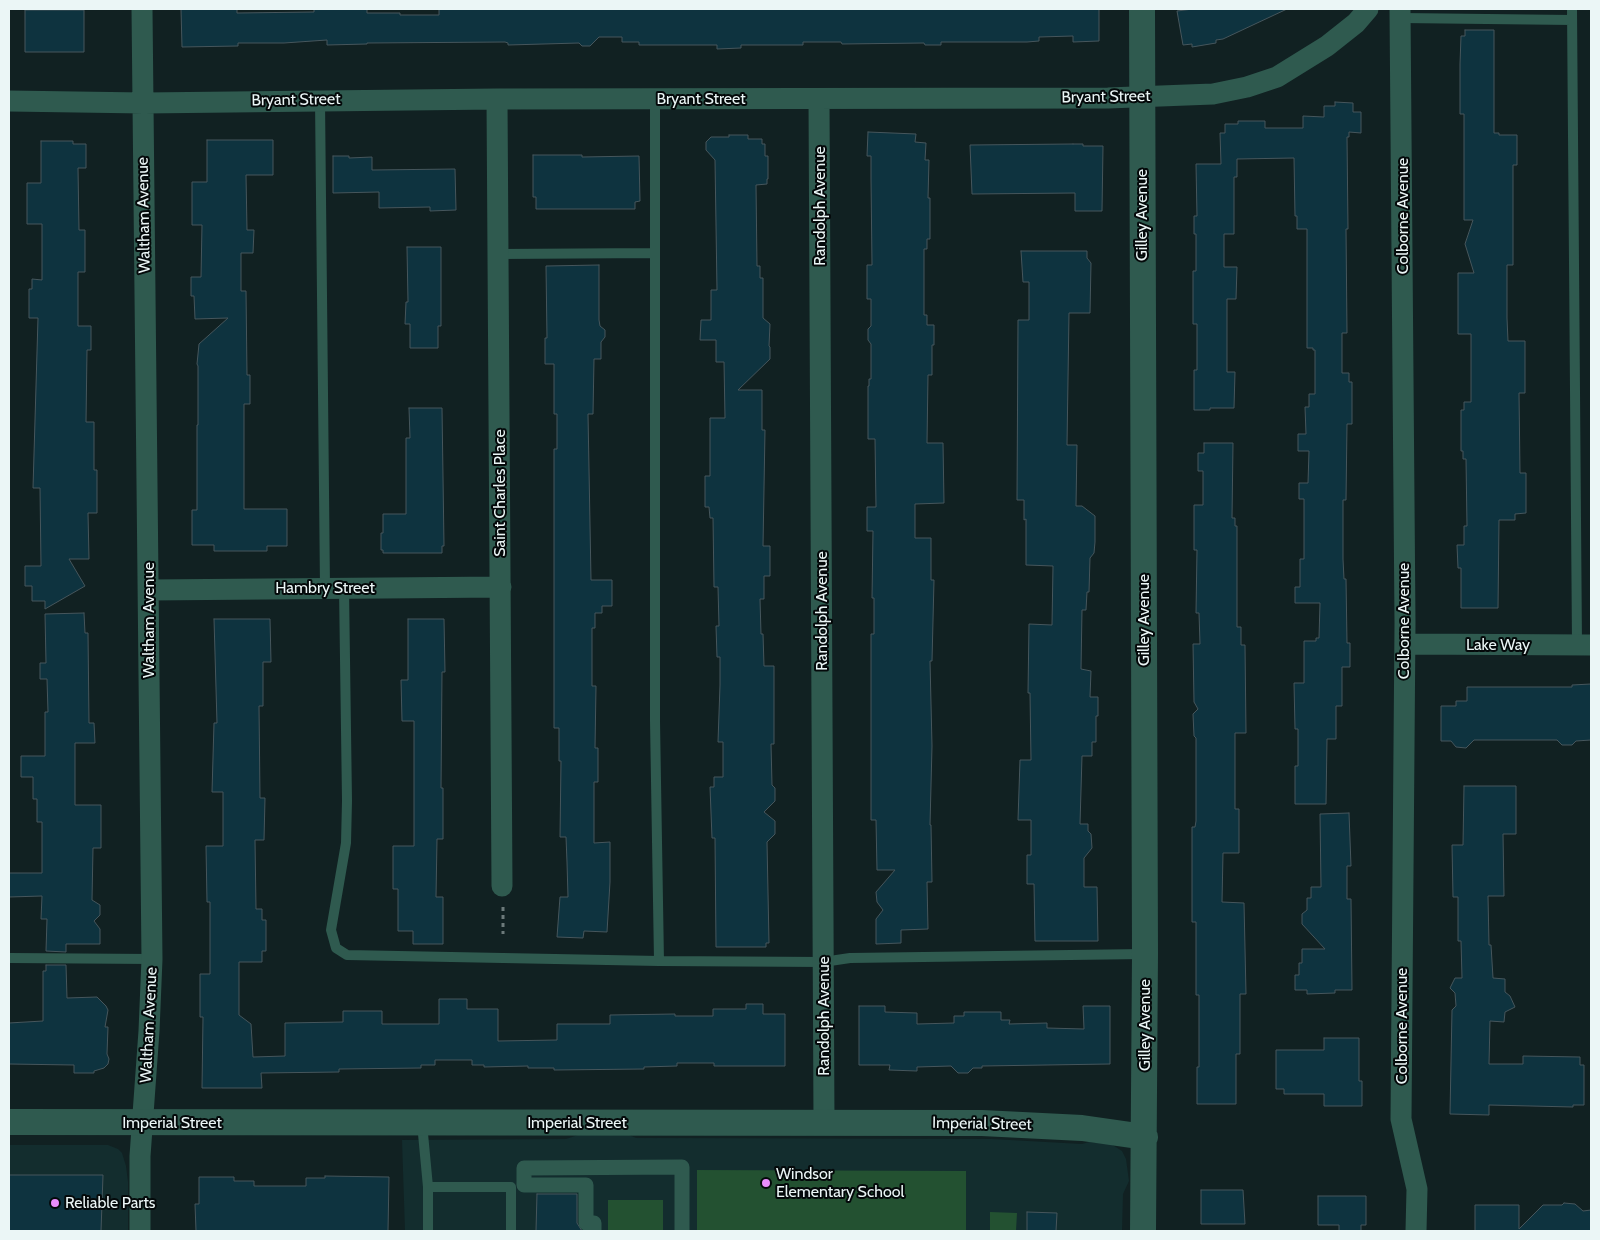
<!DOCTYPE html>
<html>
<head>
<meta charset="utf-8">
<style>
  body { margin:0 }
  #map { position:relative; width:1600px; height:1240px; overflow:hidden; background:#112122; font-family:Cabin,sans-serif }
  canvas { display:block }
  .frame { position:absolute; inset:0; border:10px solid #ebf6f6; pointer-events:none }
</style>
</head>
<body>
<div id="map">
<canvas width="1600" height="1240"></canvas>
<div class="frame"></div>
</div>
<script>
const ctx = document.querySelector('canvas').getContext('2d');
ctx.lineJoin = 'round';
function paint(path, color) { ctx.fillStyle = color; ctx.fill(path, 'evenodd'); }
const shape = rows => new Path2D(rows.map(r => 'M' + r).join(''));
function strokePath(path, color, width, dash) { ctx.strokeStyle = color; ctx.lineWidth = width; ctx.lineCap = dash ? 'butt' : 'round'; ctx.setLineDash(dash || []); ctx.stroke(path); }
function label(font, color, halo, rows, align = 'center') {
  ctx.font = font + ' Cabin,sans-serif'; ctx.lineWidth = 4; ctx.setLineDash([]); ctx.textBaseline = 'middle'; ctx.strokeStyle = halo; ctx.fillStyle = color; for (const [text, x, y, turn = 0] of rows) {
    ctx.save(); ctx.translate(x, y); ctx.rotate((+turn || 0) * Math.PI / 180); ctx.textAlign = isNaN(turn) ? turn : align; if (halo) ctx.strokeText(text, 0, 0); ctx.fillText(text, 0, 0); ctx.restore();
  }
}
paint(shape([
  [627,1134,636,1138,992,1139,1082,1144,1089,1142,1111,1144,1122,1151,1126,1159,1129,1181,1123,1194,1122,1231,405,1231,402,1140,566,1139,578,1135],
  [9,1145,108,1145,118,1149,122,1153,126,1166,128,1182,128,1231,9,1231]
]), '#132d2e');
paint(shape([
  [697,1170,966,1171,966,1231,697,1231],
  [608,1200,663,1200,663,1231,608,1231],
  [990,1212,1017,1213,1016,1231,990,1231]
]), '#235131');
const building = shape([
  [181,9,237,9,237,13,314,12,314,9,367,9,367,13,400,13,400,15,439,15,439,9,1099,9,1099,41,1073,42,1073,36,1039,37,1039,41,1027,42,941,42,941,45,925,45,924,43,842,44,841,42,803,42,803,45,741,45,741,48,717,49,717,45,639,45,639,42,622,42,622,37,599,37,590,46,582,46,579,43,508,45,508,43,505,42,367,43,367,44,327,45,327,40,284,43,238,43,238,46,182,47,181,9],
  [1193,9,1287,9,1223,39,1216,40,1216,43,1192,47,1192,44,1183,45,1177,11,1193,9],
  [25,10,84,10,84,52,25,52,25,10],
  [1465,30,1494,30,1494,133,1499,133,1499,135,1517,135,1517,165,1513,165,1513,265,1507,265,1507,318,1508,341,1525,341,1525,393,1519,393,1520,473,1526,473,1526,513,1515,514,1515,520,1499,520,1498,608,1461,608,1461,568,1458,568,1457,545,1464,545,1464,526,1467,526,1466,459,1463,459,1463,451,1461,451,1461,410,1464,410,1464,402,1471,402,1471,334,1458,334,1458,273,1474,273,1465,244,1473,220,1464,220,1464,114,1460,114,1460,64,1461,36,1465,36,1465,30],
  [1335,102,1353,103,1353,112,1361,112,1361,133,1349,132,1349,137,1347,137,1348,229,1346,229,1347,333,1342,333,1342,373,1349,373,1349,382,1352,382,1352,424,1347,424,1346,500,1343,500,1343,559,1344,579,1346,579,1347,643,1350,643,1350,667,1342,667,1342,706,1336,706,1336,739,1327,739,1326,804,1295,804,1295,766,1298,766,1298,729,1295,729,1294,683,1304,683,1304,641,1316,641,1316,638,1319,638,1320,603,1295,603,1295,587,1300,587,1300,559,1304,559,1304,499,1299,499,1299,483,1308,483,1309,451,1298,451,1298,434,1306,434,1305,407,1309,407,1309,394,1315,394,1315,350,1313,350,1313,348,1307,348,1307,229,1297,229,1297,216,1295,216,1294,158,1237,159,1237,177,1234,177,1234,234,1224,234,1224,267,1237,267,1236,299,1227,299,1227,372,1235,372,1234,408,1210,408,1210,410,1194,410,1194,370,1197,370,1197,324,1193,324,1193,271,1196,271,1196,234,1194,234,1194,216,1197,216,1196,164,1221,164,1220,133,1225,133,1225,124,1238,124,1238,121,1265,121,1265,128,1303,128,1303,116,1324,117,1324,106,1335,106,1335,102],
  [868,132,916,134,915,142,926,143,925,160,929,160,928,198,930,198,930,239,927,239,927,249,924,249,924,315,927,315,927,325,934,325,934,345,932,345,932,375,928,375,927,443,943,443,944,503,915,504,915,538,931,538,931,580,934,580,932,661,930,661,932,746,930,825,931,825,932,882,927,882,928,929,901,930,901,943,876,944,876,919,883,910,877,902,876,892,895,870,877,870,876,820,871,820,871,634,874,634,874,598,872,598,873,531,867,531,867,507,876,507,875,439,868,439,868,386,869,386,869,379,871,379,871,344,868,340,868,329,871,326,871,299,867,299,867,265,872,265,871,179,871,156,867,156,868,132],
  [729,135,748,135,748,139,762,139,762,144,765,144,765,156,768,156,768,179,767,179,767,184,756,185,757,266,760,266,760,278,763,278,763,318,770,324,769,346,770,347,770,359,738,390,762,390,762,430,765,430,763,546,770,546,770,576,764,576,764,599,760,599,761,634,763,634,764,666,774,666,774,744,771,744,772,785,775,788,775,801,764,812,775,821,775,834,767,842,769,943,766,943,766,947,716,947,715,838,712,838,710,787,714,787,714,777,723,777,723,742,718,742,720,685,720,657,717,657,716,626,719,626,718,587,714,587,713,518,710,518,709,507,705,507,705,476,710,476,710,418,725,418,724,362,716,362,716,340,700,340,701,320,711,320,711,290,717,290,715,160,706,150,706,142,711,137,729,137,729,135],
  [207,140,273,140,273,175,246,175,247,230,254,230,253,253,241,253,241,291,246,291,247,375,250,375,250,404,244,404,244,509,287,509,287,546,267,546,267,551,214,551,214,545,192,545,192,510,197,510,197,425,198,425,198,366,197,364,199,344,228,318,195,319,194,296,191,296,191,277,201,277,202,225,192,225,192,182,207,182,207,140],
  [41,141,73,141,73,144,86,144,86,168,78,168,79,230,85,230,85,272,78,272,78,326,91,326,91,350,87,350,86,422,94,422,94,470,97,470,97,513,88,513,89,559,69,559,85,586,45,609,45,601,32,601,32,586,25,586,25,566,41,566,40,488,33,488,38,318,29,318,29,289,32,289,32,279,42,280,42,224,27,224,27,183,41,183,41,141],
  [1073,144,1083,144,1083,146,1103,146,1102,211,1075,211,1075,193,972,194,970,145,1073,144],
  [533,155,582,155,582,157,639,156,640,201,635,202,635,209,536,209,536,197,533,197,533,155],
  [333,156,349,156,349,158,372,157,372,170,455,169,456,210,430,211,430,207,379,208,379,192,333,193,333,156],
  [407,247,441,247,441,326,438,326,438,348,410,348,410,324,405,324,406,302,408,302,407,247],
  [1021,251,1087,251,1087,258,1091,263,1090,313,1069,313,1067,445,1077,445,1076,506,1082,506,1095,516,1095,542,1094,553,1090,558,1089,592,1087,592,1086,610,1082,610,1081,669,1091,671,1090,697,1098,697,1098,716,1096,716,1096,742,1092,742,1092,756,1082,756,1080,824,1088,824,1088,831,1091,834,1092,848,1084,858,1084,887,1097,887,1098,941,1035,941,1034,884,1027,884,1027,855,1031,855,1031,820,1018,820,1020,760,1031,760,1030,693,1028,693,1029,624,1052,625,1053,566,1026,565,1026,519,1024,520,1024,500,1017,500,1018,320,1029,320,1029,282,1023,282,1021,251],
  [599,265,599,320,600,326,605,330,605,337,601,342,601,359,594,359,593,414,588,414,591,580,612,580,612,606,602,606,602,613,595,613,595,628,592,628,592,686,596,686,595,748,598,748,598,782,594,782,594,843,610,842,610,882,607,932,584,931,583,938,557,937,560,897,568,897,567,862,566,837,560,837,561,761,559,761,559,728,554,728,554,449,557,449,557,414,554,414,554,364,545,364,545,338,547,338,546,266,599,265],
  [409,408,442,408,444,546,442,546,442,553,383,553,383,550,381,550,381,533,383,533,383,514,406,514,406,438,410,438,409,408],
  [1204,443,1233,443,1232,518,1235,518,1235,526,1237,526,1237,627,1241,627,1241,645,1245,645,1246,733,1235,733,1235,809,1239,809,1239,853,1223,853,1222,902,1244,903,1246,994,1240,994,1240,1054,1236,1054,1236,1104,1197,1104,1197,1067,1199,1067,1199,995,1196,995,1196,922,1192,922,1192,827,1195,827,1196,821,1196,738,1194,736,1193,714,1198,709,1194,702,1193,644,1200,644,1199,613,1196,613,1197,550,1194,550,1194,505,1203,505,1203,471,1198,471,1198,453,1204,453,1204,443],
  [84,613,85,633,88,633,89,723,94,723,95,743,75,743,75,805,101,805,101,848,93,848,92,900,100,905,100,915,94,921,100,929,100,944,66,944,66,952,46,951,47,919,41,919,42,896,9,897,9,873,42,873,42,822,37,822,37,799,33,799,33,777,21,777,21,756,45,756,45,712,48,712,47,679,40,679,40,663,46,663,45,614,84,613],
  [214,619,270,619,271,662,263,662,263,706,259,706,260,798,265,798,264,840,255,840,256,909,262,909,262,920,266,920,266,951,262,951,262,962,239,962,239,1015,251,1024,253,1057,285,1056,285,1023,343,1022,343,1011,382,1011,382,1024,439,1024,439,999,467,999,467,1009,498,1009,498,1041,557,1040,557,1024,610,1024,610,1015,675,1014,675,1016,713,1016,713,1009,746,1009,746,1004,763,1004,763,1014,785,1014,785,1066,714,1066,714,1063,677,1063,677,1066,644,1067,644,1069,554,1070,554,1068,528,1068,528,1066,484,1067,484,1065,472,1065,472,1060,435,1060,435,1065,421,1065,421,1068,339,1069,339,1072,261,1073,262,1088,202,1088,203,1017,200,1017,200,974,210,974,210,902,207,902,206,846,223,846,223,792,212,792,214,723,217,723,214,619],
  [408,619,444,619,445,672,442,672,441,788,443,788,443,839,437,839,436,897,443,897,443,944,413,944,413,931,398,931,398,889,393,889,393,846,414,846,414,721,402,721,401,680,408,680,408,619],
  [1591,684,1591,740,1576,741,1572,745,1562,745,1557,740,1474,740,1466,748,1456,747,1451,741,1441,741,1441,706,1456,706,1456,701,1467,701,1467,687,1572,687,1572,685,1591,684],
  [1464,786,1516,786,1516,834,1503,834,1504,896,1488,896,1489,945,1491,945,1493,978,1505,979,1505,992,1510,996,1515,1007,1505,1012,1504,1022,1490,1021,1489,1064,1523,1064,1523,1056,1580,1057,1580,1065,1584,1065,1584,1105,1573,1105,1573,1107,1489,1105,1489,1115,1450,1114,1452,1010,1456,1006,1455,993,1450,988,1455,978,1462,978,1461,941,1458,941,1458,897,1453,897,1452,845,1463,845,1464,786],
  [1349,813,1351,866,1347,866,1347,899,1351,899,1352,990,1335,990,1335,993,1307,994,1307,990,1295,990,1295,975,1299,975,1299,963,1302,963,1302,949,1325,949,1302,924,1302,914,1307,910,1307,898,1311,898,1311,887,1321,887,1320,814,1349,813],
  [46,965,66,965,67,998,97,997,106,1006,108,1010,105,1027,108,1027,107,1054,109,1059,108,1064,104,1068,94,1071,94,1073,74,1073,74,1065,9,1064,9,1023,43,1021,43,971,46,971,46,965],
  [859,1006,885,1006,885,1012,917,1013,917,1024,954,1023,954,1016,964,1016,964,1012,1001,1012,1001,1020,1010,1020,1009,1024,1047,1023,1047,1028,1084,1029,1083,1006,1110,1006,1110,1064,982,1066,982,1068,973,1068,968,1073,958,1073,951,1066,917,1067,917,1071,889,1070,890,1065,859,1065,859,1006],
  [1324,1038,1359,1038,1359,1081,1362,1081,1362,1106,1324,1106,1324,1094,1284,1094,1284,1089,1276,1089,1276,1050,1324,1050,1324,1038],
  [9,1175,103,1175,101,1231,9,1231,9,1175],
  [325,1176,389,1177,388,1231,196,1231,195,1204,199,1204,199,1177,234,1177,234,1181,254,1181,254,1186,306,1186,306,1178,325,1178,325,1176],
  [1201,1190,1243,1190,1245,1224,1201,1224,1201,1190],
  [537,1194,577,1194,577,1223,582,1231,536,1231,537,1194],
  [1318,1196,1366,1196,1366,1225,1361,1225,1361,1231,1339,1231,1339,1225,1318,1225,1318,1196],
  [1564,1203,1575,1204,1583,1211,1591,1210,1591,1231,1475,1231,1475,1205,1519,1205,1519,1229,1543,1205,1562,1205,1564,1203],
  [1027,1212,1057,1213,1056,1231,1027,1231,1027,1212]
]);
paint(building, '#0e333f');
strokePath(building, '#46565c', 1);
strokePath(shape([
  [503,907,503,934]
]), '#6c7a7a', 3, [4, 4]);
strokePath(shape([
  [1572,9,1577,645],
  [1401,18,1572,20],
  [655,99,655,721,659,961],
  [320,100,325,588],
  [499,254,655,253],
  [344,588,347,801,346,843,331,930,336,948,347,955,659,961,823,962,850,958,1144,954],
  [9,958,152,959],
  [422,1123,428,1187],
  [428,1231,428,1187,511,1187,511,1231]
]), '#2f5a4f', 10);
strokePath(shape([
  [594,1231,594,1223,586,1223,586,1185,524,1185,524,1168,682,1167,682,1231]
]), '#2f5a4f', 15);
strokePath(shape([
  [1400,9,1405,623,1401,1119,1417,1189,1416,1231],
  [497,99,502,886],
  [819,99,824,1122],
  [9,101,144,103,497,99,1108,98,1213,94,1247,87,1277,77,1327,46,1356,23,1368,9],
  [149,590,501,587],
  [1405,644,1591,645],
  [140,1231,140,1156,149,1031,152,959,142,9]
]), '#2f5a4f', 21);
strokePath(shape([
  [1142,9,1145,954,1143,1231],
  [9,1122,982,1123,1082,1128,1145,1137]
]), '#2f5a4f', 26);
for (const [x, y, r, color] of [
  [766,1183,5,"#ea8dfc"],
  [55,1203,5,"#ea8dfc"]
]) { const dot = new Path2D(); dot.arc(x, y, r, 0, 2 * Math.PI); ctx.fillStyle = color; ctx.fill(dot); strokePath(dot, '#04090a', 2); }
label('16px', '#ebf6f6', '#04090a', [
  ["Bryant Street",1106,97,-1],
  ["Bryant Street",701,99],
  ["Bryant Street",296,100,-1],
  ["Randolph Avenue",820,206,-90],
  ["Waltham Avenue",144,215,-91],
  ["Gilley Avenue",1142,215,-90],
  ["Colborne Avenue",1403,216,-90],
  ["Saint Charles Place",500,493,-90],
  ["Hambry Street",325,588],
  ["Randolph Avenue",822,611,-90],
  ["Waltham Avenue",149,620,-90],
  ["Gilley Avenue",1144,620,-90],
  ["Colborne Avenue",1404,621,-90],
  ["Lake Way",1498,645],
  ["Randolph Avenue",824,1016,-90],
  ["Waltham Avenue",149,1025,-87],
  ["Gilley Avenue",1145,1025,-90],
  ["Colborne Avenue",1402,1026,-90],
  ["Imperial Street",172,1123],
  ["Imperial Street",577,1123],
  ["Imperial Street",982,1124,1]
]);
label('16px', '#ebf6f6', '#04090a', [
  ["Windsor",776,1174],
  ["Elementary School",776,1192],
  ["Reliable Parts",65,1203]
], 'left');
</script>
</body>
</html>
